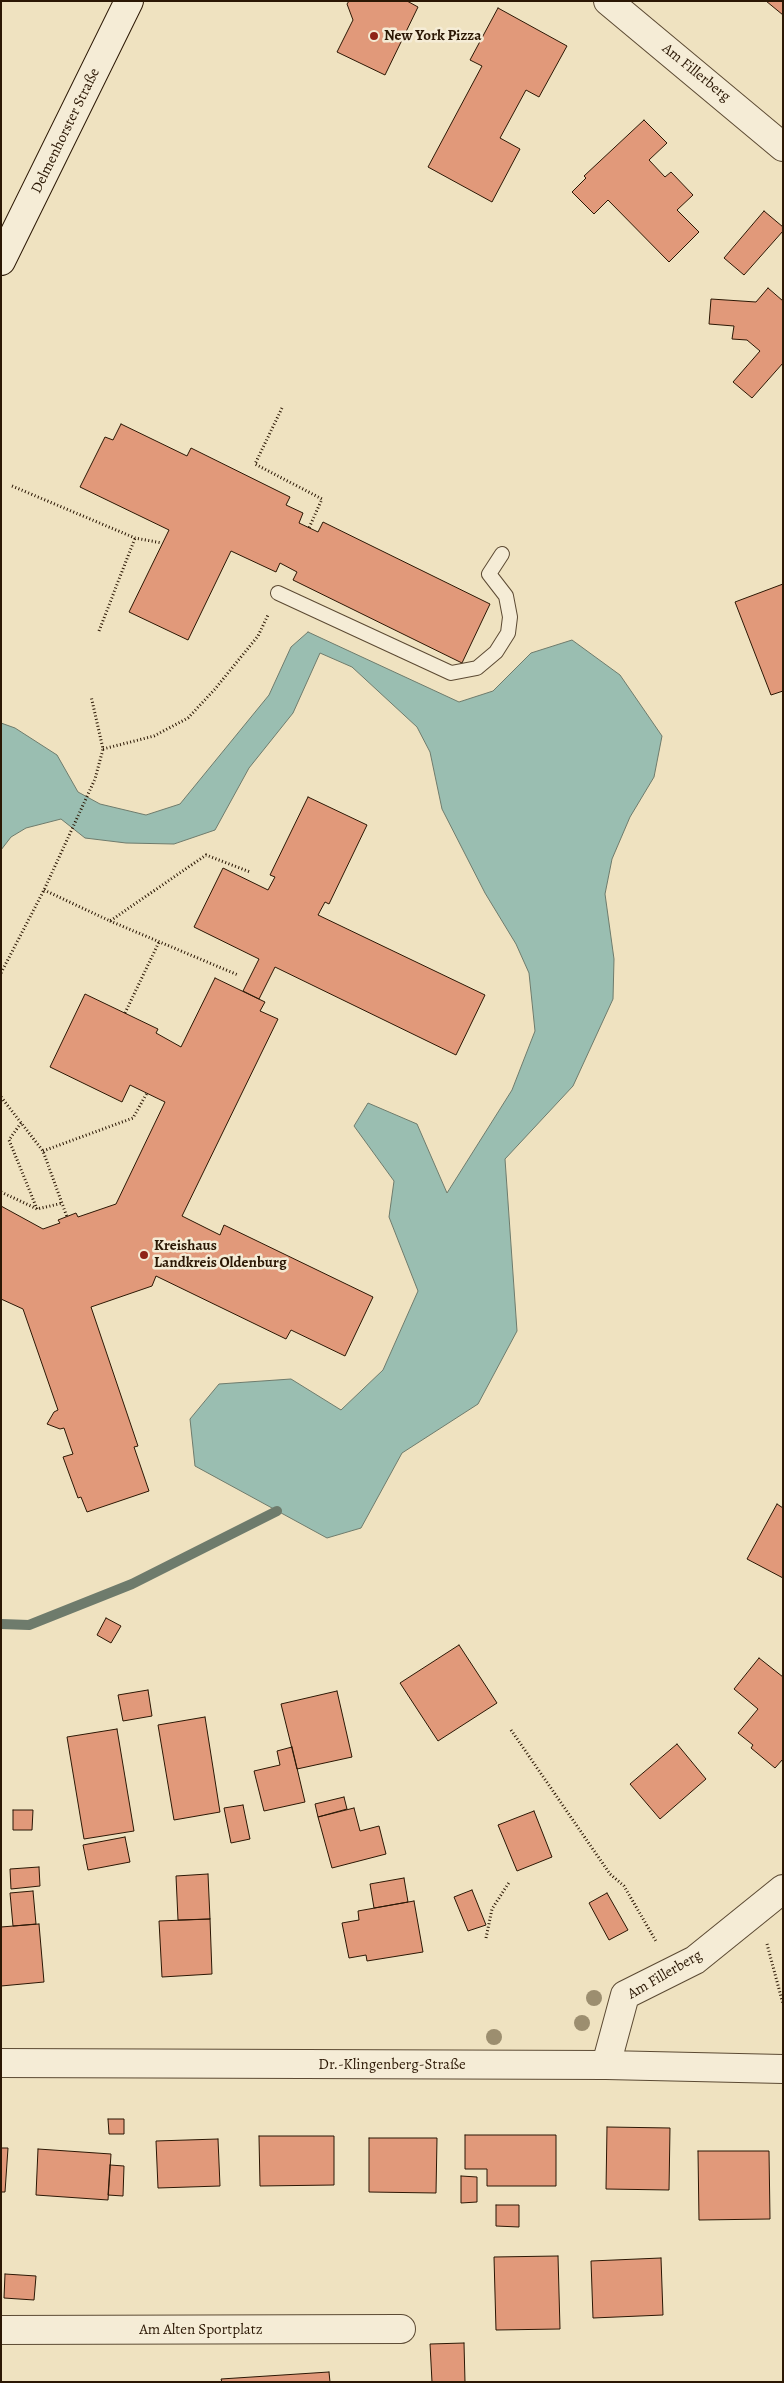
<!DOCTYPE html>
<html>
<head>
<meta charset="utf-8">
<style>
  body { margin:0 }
  #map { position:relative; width:784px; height:2383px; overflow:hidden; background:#efe2c0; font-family:Alegreya,serif }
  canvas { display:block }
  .frame { position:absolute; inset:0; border:2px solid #2b1704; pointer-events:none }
</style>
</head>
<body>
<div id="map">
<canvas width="784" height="2383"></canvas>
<div class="frame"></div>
</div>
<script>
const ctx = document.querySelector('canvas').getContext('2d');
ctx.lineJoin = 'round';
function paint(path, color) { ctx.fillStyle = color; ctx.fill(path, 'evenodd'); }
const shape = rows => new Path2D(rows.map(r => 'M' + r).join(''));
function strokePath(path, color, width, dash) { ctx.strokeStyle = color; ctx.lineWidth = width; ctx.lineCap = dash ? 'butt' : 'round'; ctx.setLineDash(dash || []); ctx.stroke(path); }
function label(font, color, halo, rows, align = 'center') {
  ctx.font = font + ' Alegreya,serif'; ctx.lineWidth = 5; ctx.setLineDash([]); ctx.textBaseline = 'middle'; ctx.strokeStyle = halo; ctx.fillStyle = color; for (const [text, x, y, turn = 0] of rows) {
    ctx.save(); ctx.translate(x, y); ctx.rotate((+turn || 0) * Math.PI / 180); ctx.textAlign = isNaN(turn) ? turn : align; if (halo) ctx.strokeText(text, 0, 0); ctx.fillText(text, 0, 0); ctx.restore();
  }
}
const water = shape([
  [308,632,459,702,493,691,531,653,572,640,620,675,662,736,654,777,630,817,612,859,605,894,614,959,613,999,573,1086,505,1159,517,1331,478,1404,402,1453,361,1528,327,1538,195,1466,190,1419,219,1384,291,1379,341,1410,383,1370,418,1291,389,1217,394,1181,354,1126,368,1103,417,1124,447,1193,512,1090,535,1031,529,973,516,944,485,893,442,809,430,752,417,727,352,667,320,653,293,713,249,768,215,830,174,844,126,843,85,838,61,819,26,828,11,837,1,850,1,723,15,728,57,755,78,792,100,804,146,815,180,804,269,695,291,647,308,632]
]);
paint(water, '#9abeb1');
strokePath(water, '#6e7b6c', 1);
strokePath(shape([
  [1,1624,29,1625,132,1584,277,1511]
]), '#6e7b6c', 10);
const building = shape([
  [349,1,407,1,418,7,385,75,337,52,353,20,347,4,349,1],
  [766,1,783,1,783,15,766,1],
  [498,8,567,46,539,97,526,90,500,138,520,149,492,202,428,167,482,66,470,60,498,8],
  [644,120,667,143,649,160,665,177,671,172,693,195,677,210,699,232,669,262,608,200,594,214,572,192,586,178,584,176,644,120],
  [764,211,783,227,783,231,744,275,724,258,764,211],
  [768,288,783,301,783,363,752,398,733,382,760,351,747,340,732,339,734,326,709,324,711,299,756,302,768,288],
  [121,424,187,456,191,448,290,497,286,505,303,513,299,523,318,532,323,522,490,604,462,663,293,580,297,572,280,563,276,572,231,551,188,640,129,612,169,530,80,487,105,437,113,440,121,424],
  [783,584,783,691,771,695,735,602,783,584],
  [308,797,367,825,329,904,325,902,318,915,485,995,456,1055,275,967,259,999,243,991,259,959,194,927,223,868,268,890,275,877,270,875,308,797],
  [215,978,265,1002,260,1011,278,1019,182,1216,220,1235,224,1225,373,1297,345,1356,291,1330,286,1339,156,1276,152,1286,91,1307,138,1446,134,1447,149,1491,87,1512,81,1497,78,1498,63,1457,73,1454,64,1428,60,1429,47,1424,54,1412,58,1410,23,1309,1,1299,1,1206,43,1229,60,1223,58,1220,76,1213,78,1217,116,1204,165,1102,130,1085,122,1102,50,1067,85,994,158,1029,156,1033,181,1047,215,978],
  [777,1504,783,1508,783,1578,747,1559,777,1504],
  [106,1618,121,1626,111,1643,97,1635,106,1618],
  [459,1645,497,1703,438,1741,400,1683,459,1645],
  [759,1658,783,1677,783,1759,775,1768,751,1748,753,1745,738,1733,758,1709,734,1689,759,1658],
  [148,1690,152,1716,123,1721,118,1695,148,1690],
  [337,1691,352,1757,297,1769,281,1704,337,1691],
  [205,1717,220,1812,174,1820,158,1725,205,1717],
  [117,1729,134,1831,84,1839,67,1737,117,1729],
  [677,1744,706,1779,660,1819,630,1784,677,1744],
  [292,1747,305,1802,264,1811,254,1771,280,1765,277,1751,292,1747],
  [344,1797,347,1809,318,1817,315,1804,344,1797],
  [243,1805,250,1839,231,1843,224,1808,243,1805],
  [354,1808,360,1831,379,1826,386,1854,332,1868,318,1817,354,1808],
  [13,1810,33,1810,32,1830,13,1830,13,1810],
  [534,1811,552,1857,517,1871,498,1825,534,1811],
  [125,1837,130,1862,88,1870,83,1845,125,1837],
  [39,1867,40,1886,11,1889,10,1869,39,1867],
  [208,1874,210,1919,178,1920,176,1876,208,1874],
  [404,1878,408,1902,374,1908,370,1884,404,1878],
  [472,1890,486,1925,468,1931,454,1897,472,1890],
  [33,1891,36,1924,13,1926,10,1893,33,1891],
  [607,1893,628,1930,609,1940,589,1903,607,1893],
  [414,1901,423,1952,367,1961,366,1955,349,1958,342,1923,359,1920,358,1911,414,1901],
  [210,1919,212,1974,162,1977,159,1921,210,1919],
  [39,1924,44,1982,1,1986,1,1927,39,1924],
  [108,2119,124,2119,124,2134,109,2134,108,2119],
  [607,2127,670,2128,669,2190,606,2189,607,2127],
  [465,2135,556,2135,556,2186,487,2186,487,2169,465,2169,465,2135],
  [259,2136,334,2136,334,2185,260,2186,259,2136],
  [369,2138,437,2138,436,2193,369,2192,369,2138],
  [218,2139,220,2186,158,2188,156,2141,218,2139],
  [1,2148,8,2148,5,2192,1,2192,1,2148],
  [38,2149,111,2154,108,2200,36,2195,38,2149],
  [698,2151,769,2151,770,2219,699,2220,698,2151],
  [110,2165,124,2166,123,2196,108,2195,110,2165],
  [461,2176,477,2177,477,2202,461,2203,461,2176],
  [496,2205,519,2205,519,2227,496,2226,496,2205],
  [558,2256,560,2329,496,2330,494,2257,558,2256],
  [661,2258,663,2315,593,2318,591,2261,661,2258],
  [5,2274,36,2276,34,2300,4,2298,5,2274],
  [464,2343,465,2382,432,2382,430,2344,464,2343],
  [329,2372,330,2382,222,2382,221,2379,329,2372]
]);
paint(building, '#e1997a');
strokePath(building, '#2b1704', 1);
const service = shape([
  [278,593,451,673,477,668,496,652,508,633,510,617,506,596,489,574,502,554]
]);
const minor = shape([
  [608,1,783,147],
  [1,2063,606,2065,783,2069],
  [606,2065,625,1995,695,1960,783,1889],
  [1,2330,401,2329]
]);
const secondary = shape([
  [1,261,129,1]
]);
strokePath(service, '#5c4a33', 16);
strokePath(minor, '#5c4a33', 30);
strokePath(secondary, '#2b1704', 30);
strokePath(shape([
  [282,408,255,464,322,499,309,528],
  [12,486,135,538,162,543],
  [99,631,135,538],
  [103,749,154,736,188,718,215,689,258,636,268,615],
  [44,890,110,921,206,855,250,872],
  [110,921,238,975],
  [1,973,44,890,95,779,103,749,91,696],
  [125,1013,159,942],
  [1,1097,43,1151,67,1217],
  [21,1123,9,1140,37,1209],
  [43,1151,133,1118,147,1093],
  [1,1192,37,1209,63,1203],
  [511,1730,610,1874,624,1886,657,1943],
  [486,1938,492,1909,510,1881],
  [767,1944,783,2004]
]), '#2b1704', 3, [1, 2.5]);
strokePath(service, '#f5ecd6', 14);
strokePath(minor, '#f5ecd6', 28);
strokePath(secondary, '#f5ecd6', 28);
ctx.fillStyle = '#9c8e6f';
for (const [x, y] of [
  [594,1998],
  [582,2023],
  [494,2037]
]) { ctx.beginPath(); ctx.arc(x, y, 8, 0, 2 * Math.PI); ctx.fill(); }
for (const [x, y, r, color] of [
  [374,36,5,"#8f2418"],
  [144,1255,5,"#8f2418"]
]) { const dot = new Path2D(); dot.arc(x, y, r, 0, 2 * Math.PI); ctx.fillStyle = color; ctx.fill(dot); strokePath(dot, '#f5ecd6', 2); }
label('bold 15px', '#2b1704', '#f5ecd6', [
  ["New York Pizza",384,36],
  ["Kreishaus",154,1246],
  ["Landkreis Oldenburg",154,1263]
], 'left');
label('15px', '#2b1704', '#f5ecd6', [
  ["Am Fillerberg",696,73,39],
  ["Delmenhorster Straße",66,131,-64],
  ["Am Fillerberg",665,1975,-30],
  ["Dr.-Klingenberg-Straße",392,2065],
  ["Am Alten Sportplatz",201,2330]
]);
</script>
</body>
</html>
